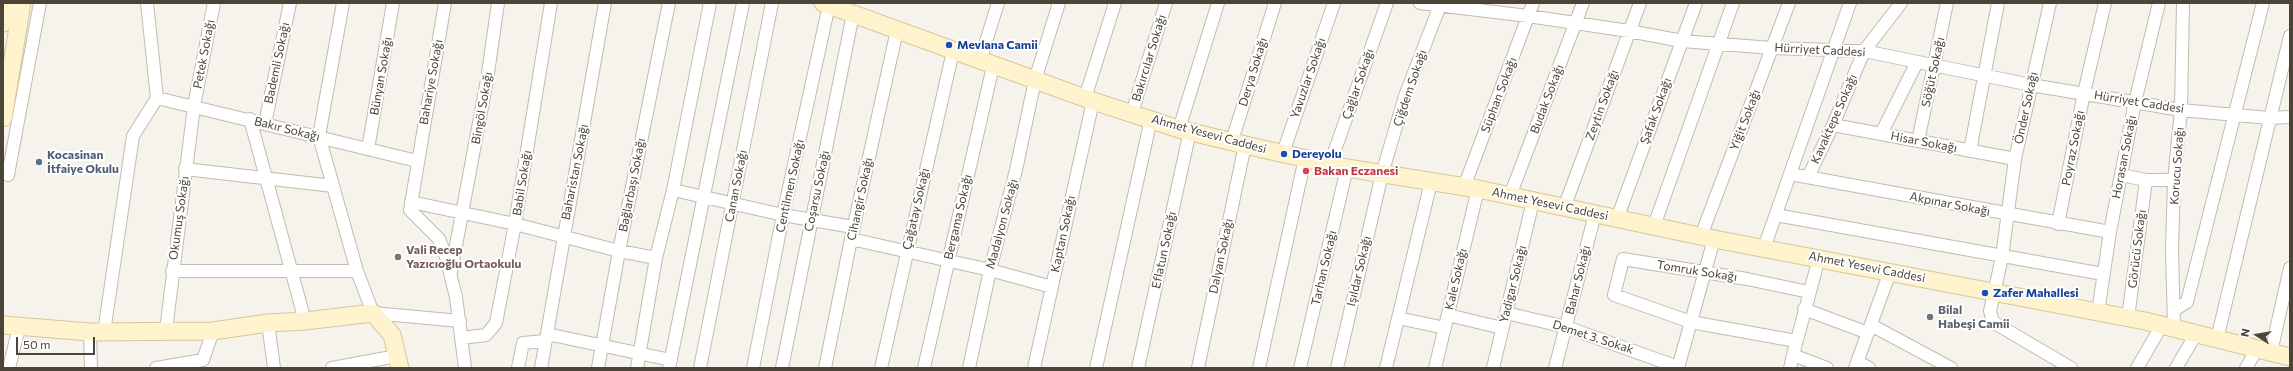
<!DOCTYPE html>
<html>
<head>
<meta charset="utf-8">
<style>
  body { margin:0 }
  #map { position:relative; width:2293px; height:371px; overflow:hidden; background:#f6f3ec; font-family:Commissioner,sans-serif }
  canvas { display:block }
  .frame { position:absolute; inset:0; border:4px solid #4b4439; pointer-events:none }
  .north { position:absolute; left:2237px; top:315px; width:40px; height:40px; -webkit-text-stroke:3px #fff; paint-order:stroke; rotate:282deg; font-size:11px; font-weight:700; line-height:16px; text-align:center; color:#4b4439 }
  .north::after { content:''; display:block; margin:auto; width:14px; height:18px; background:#4b4439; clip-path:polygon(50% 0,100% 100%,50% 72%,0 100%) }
  .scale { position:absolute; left:16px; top:337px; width:79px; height:18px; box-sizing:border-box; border:2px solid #4b4439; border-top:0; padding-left:5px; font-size:12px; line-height:14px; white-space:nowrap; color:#4b4439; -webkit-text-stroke:3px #fff; paint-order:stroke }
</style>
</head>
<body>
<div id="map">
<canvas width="2293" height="371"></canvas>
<div class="frame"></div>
<div class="north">N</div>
<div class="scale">50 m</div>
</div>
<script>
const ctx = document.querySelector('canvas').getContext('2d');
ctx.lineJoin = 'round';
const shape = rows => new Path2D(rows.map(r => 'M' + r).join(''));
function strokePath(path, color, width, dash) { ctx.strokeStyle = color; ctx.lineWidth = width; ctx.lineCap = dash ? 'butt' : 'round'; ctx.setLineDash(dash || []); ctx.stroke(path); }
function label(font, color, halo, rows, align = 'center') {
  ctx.font = font + ' Commissioner,sans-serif'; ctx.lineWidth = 4; ctx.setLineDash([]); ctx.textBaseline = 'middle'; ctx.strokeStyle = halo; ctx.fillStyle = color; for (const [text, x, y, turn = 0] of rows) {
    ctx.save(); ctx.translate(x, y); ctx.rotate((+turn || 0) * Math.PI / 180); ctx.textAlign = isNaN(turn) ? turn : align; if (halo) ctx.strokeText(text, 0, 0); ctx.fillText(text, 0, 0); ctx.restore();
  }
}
const street = shape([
  [343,3,319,136,357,271,373,313,460,321],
  [445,3,410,210,439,239,446,257,456,297,465,368],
  [1420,3,1528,16,1629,31,1682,41,1772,48,1864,51,2031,85,2181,110,2269,118,2290,117],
  [2050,3,2015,159,2002,257,1990,311,1993,322,2071,368],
  [980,61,998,3],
  [157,98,417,161],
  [1085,98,1115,3],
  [1132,113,1166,3],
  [250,119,305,321],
  [265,123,290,3],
  [1833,125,2015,159],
  [1179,129,1218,3],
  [1881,134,1917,62],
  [1232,141,1275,3],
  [1918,141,1947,3],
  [368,149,393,3],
  [1970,151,1998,3],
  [1283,153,1334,3],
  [1330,164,1387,3],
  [185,169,333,186],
  [1790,174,2110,232],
  [8,175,40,3],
  [2121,175,2146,180,2174,180],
  [1808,177,1833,125,1864,51,1901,3],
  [1464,187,1533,3],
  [673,190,783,215,853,227],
  [1510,196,1583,3],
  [411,202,515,224,619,251,656,258],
  [1564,208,1640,3],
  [1776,215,2103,274],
  [1617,219,1696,3],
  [2058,224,2084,93,2105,3],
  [1654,226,1733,3],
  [1701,236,1789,3],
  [851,239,990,270,1052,287],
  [1764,248,1850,3],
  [172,271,357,271],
  [451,272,487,80,498,3],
  [1804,309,1868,333],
  [2174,310,2187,302,2263,3],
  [2098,312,2110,232,2135,102,2159,3],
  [1506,313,1566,327,1678,367],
  [1448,315,1502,328],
  [1398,318,1445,328],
  [2128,318,2146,180],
  [268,323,274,368],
  [1871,325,1951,368],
  [2174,328,2172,249,2174,180,2181,110,2183,3],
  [166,330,194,106,214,3],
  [90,332,91,368],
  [104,332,133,136,157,98,147,3],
  [547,334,671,360],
  [462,338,486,335,496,323,515,224,551,3],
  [2217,339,2290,36],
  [1796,341,1691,322,1614,295,1623,259,1747,279,1809,292],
  [2271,352,2290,268],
  [1793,355,1819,258],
  [1858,362,1869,368],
  [9,368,19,327],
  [156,368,203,360,213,331],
  [332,368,397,356],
  [518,368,523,343,545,341],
  [541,368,605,3],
  [598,368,619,251,669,3],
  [637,368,656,258,673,190,710,3],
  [669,368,743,3],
  [700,368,772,3],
  [753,368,783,215,829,5],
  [782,368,853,14],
  [825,368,851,239,897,30],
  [881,368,953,51],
  [924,368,993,66],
  [969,368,990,270,1016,170,1035,80,1059,3],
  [1034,368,1093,101],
  [1096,368,1151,119],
  [1138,368,1190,131],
  [1198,368,1245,145],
  [1259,368,1305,158],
  [1300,368,1347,168],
  [1337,368,1382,174,1405,96,1441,3],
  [1386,368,1431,182],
  [1435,368,1478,189],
  [1493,368,1533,201],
  [1555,368,1595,214],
  [1678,368,1714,239],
  [1790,368,1793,355,1827,368],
  [1855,368,1890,272],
  [2137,368,2162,325],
  [2176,368,2196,334],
  [2246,368,2257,349]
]);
const secondary = shape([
  [823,3,1093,101,1179,129,1245,145,1347,168,1478,189,1714,239,2145,321,2290,357],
  [3,23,6,3],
  [3,118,22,3],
  [3,325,90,332,213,331,268,323,305,321,373,313,392,335,400,368]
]);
strokePath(street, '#c2bbae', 14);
strokePath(secondary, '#d6c79b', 19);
strokePath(street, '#fff', 12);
strokePath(secondary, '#fff3cd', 17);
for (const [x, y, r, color] of [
  [949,45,4,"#1a4fb4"],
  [1284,154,4,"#1a4fb4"],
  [39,162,4,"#5c6f8a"],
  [1306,171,4,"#e0444e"],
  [398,257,4,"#8d6e63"],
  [1985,293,4,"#1a4fb4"],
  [1930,317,4,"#6b7280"]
]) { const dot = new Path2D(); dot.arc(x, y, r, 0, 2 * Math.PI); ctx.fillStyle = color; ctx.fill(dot); strokePath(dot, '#fff', 1.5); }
label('bold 12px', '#164399', '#fff', [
  ["Mevlana Camii",957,45],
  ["Dereyolu",1292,154],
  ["Zafer Mahallesi",1993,293]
], 'left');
label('12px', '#4b4439', '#fff', [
  ["Hürriyet Caddesi",1820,50,3],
  ["Petek Sokağı",204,54,-79],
  ["Bakırcılar Sokağı",1149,58,-73],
  ["Bademli Sokağı",277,63,-78],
  ["Derya Sokağı",1253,72,-73],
  ["Söğüt Sokağı",1933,72,-78],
  ["Bünyan Sokağı",381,76,-80],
  ["Yavuzlar Sokağı",1308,78,-71],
  ["Bahariye Sokağı",431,82,-80],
  ["Çağlar Sokağı",1358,84,-71],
  ["Çiğdem Sokağı",1410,88,-71],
  ["Süphan Sokağı",1499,95,-69],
  ["Budak Sokağı",1547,99,-69],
  ["Hürriyet Caddesi",2139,102,9],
  ["Zeytin Sokağı",1602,105,-70],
  ["Bingöl Sokağı",482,108,-80],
  ["Önder Sokağı",2026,108,-78],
  ["Şafak Sokağı",1656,111,-70],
  ["Kavaktepe Sokağı",1834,119,-66],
  ["Yiğit Sokağı",1745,120,-69],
  ["Bakır Sokağı",287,129,14],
  ["Ahmet Yesevi Caddesi",1209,134,15],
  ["Hisar Sokağı",1924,142,11],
  ["Poyraz Sokağı",2073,148,-79],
  ["Horasan Sokağı",2124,157,-79],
  ["Korucu Sokağı",2177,166,-86],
  ["Baharistan Sokağı",575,172,-79],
  ["Babil Sokağı",522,183,-81],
  ["Bağlarbaşı Sokağı",632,185,-79],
  ["Canan Sokağı",736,186,-79],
  ["Centilmen Sokağı",790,186,-78],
  ["Coşarsu Sokağı",817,191,-78],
  ["Cihangir Sokağı",860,199,-78],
  ["Ahmet Yesevi Caddesi",1550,204,12],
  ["Akpınar Sokağı",1950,204,11],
  ["Çağatay Sokağı",916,209,-77],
  ["Bergama Sokağı",958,217,-77],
  ["Okumuş Sokağı",179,218,-82],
  ["Madalyon Sokağı",1002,224,-75],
  ["Kaptan Sokağı",1063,234,-78],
  ["Görücü Sokağı",2137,249,-83],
  ["Eflatun Sokağı",1164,250,-78],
  ["Dalyan Sokağı",1221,256,-78],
  ["Ahmet Yesevi Caddesi",1867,267,11],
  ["Tarhan Sokağı",1324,268,-77],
  ["Işıldar Sokağı",1359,271,-77],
  ["Tomruk Sokağı",1697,271,9],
  ["Kale Sokağı",1456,279,-77],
  ["Bahar Sokağı",1578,280,-76],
  ["Yadigar Sokağı",1513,284,-76],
  ["Demet 3. Sokak",1593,337,18]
]);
label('bold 12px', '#4e5e75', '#fff', [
  ["Kocasinan",47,155],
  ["İtfaiye Okulu",47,169]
], 'left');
label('bold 12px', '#be3a42', '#fff', [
  ["Bakan Eczanesi",1314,171]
], 'left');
label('bold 12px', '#785e54', '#fff', [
  ["Vali Recep",406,250],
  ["Yazıcıoğlu Ortaokulu",406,264]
], 'left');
label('bold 12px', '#5b616d', '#fff', [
  ["Bilal",1938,310],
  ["Habeşi Camii",1938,324]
], 'left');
</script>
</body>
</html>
